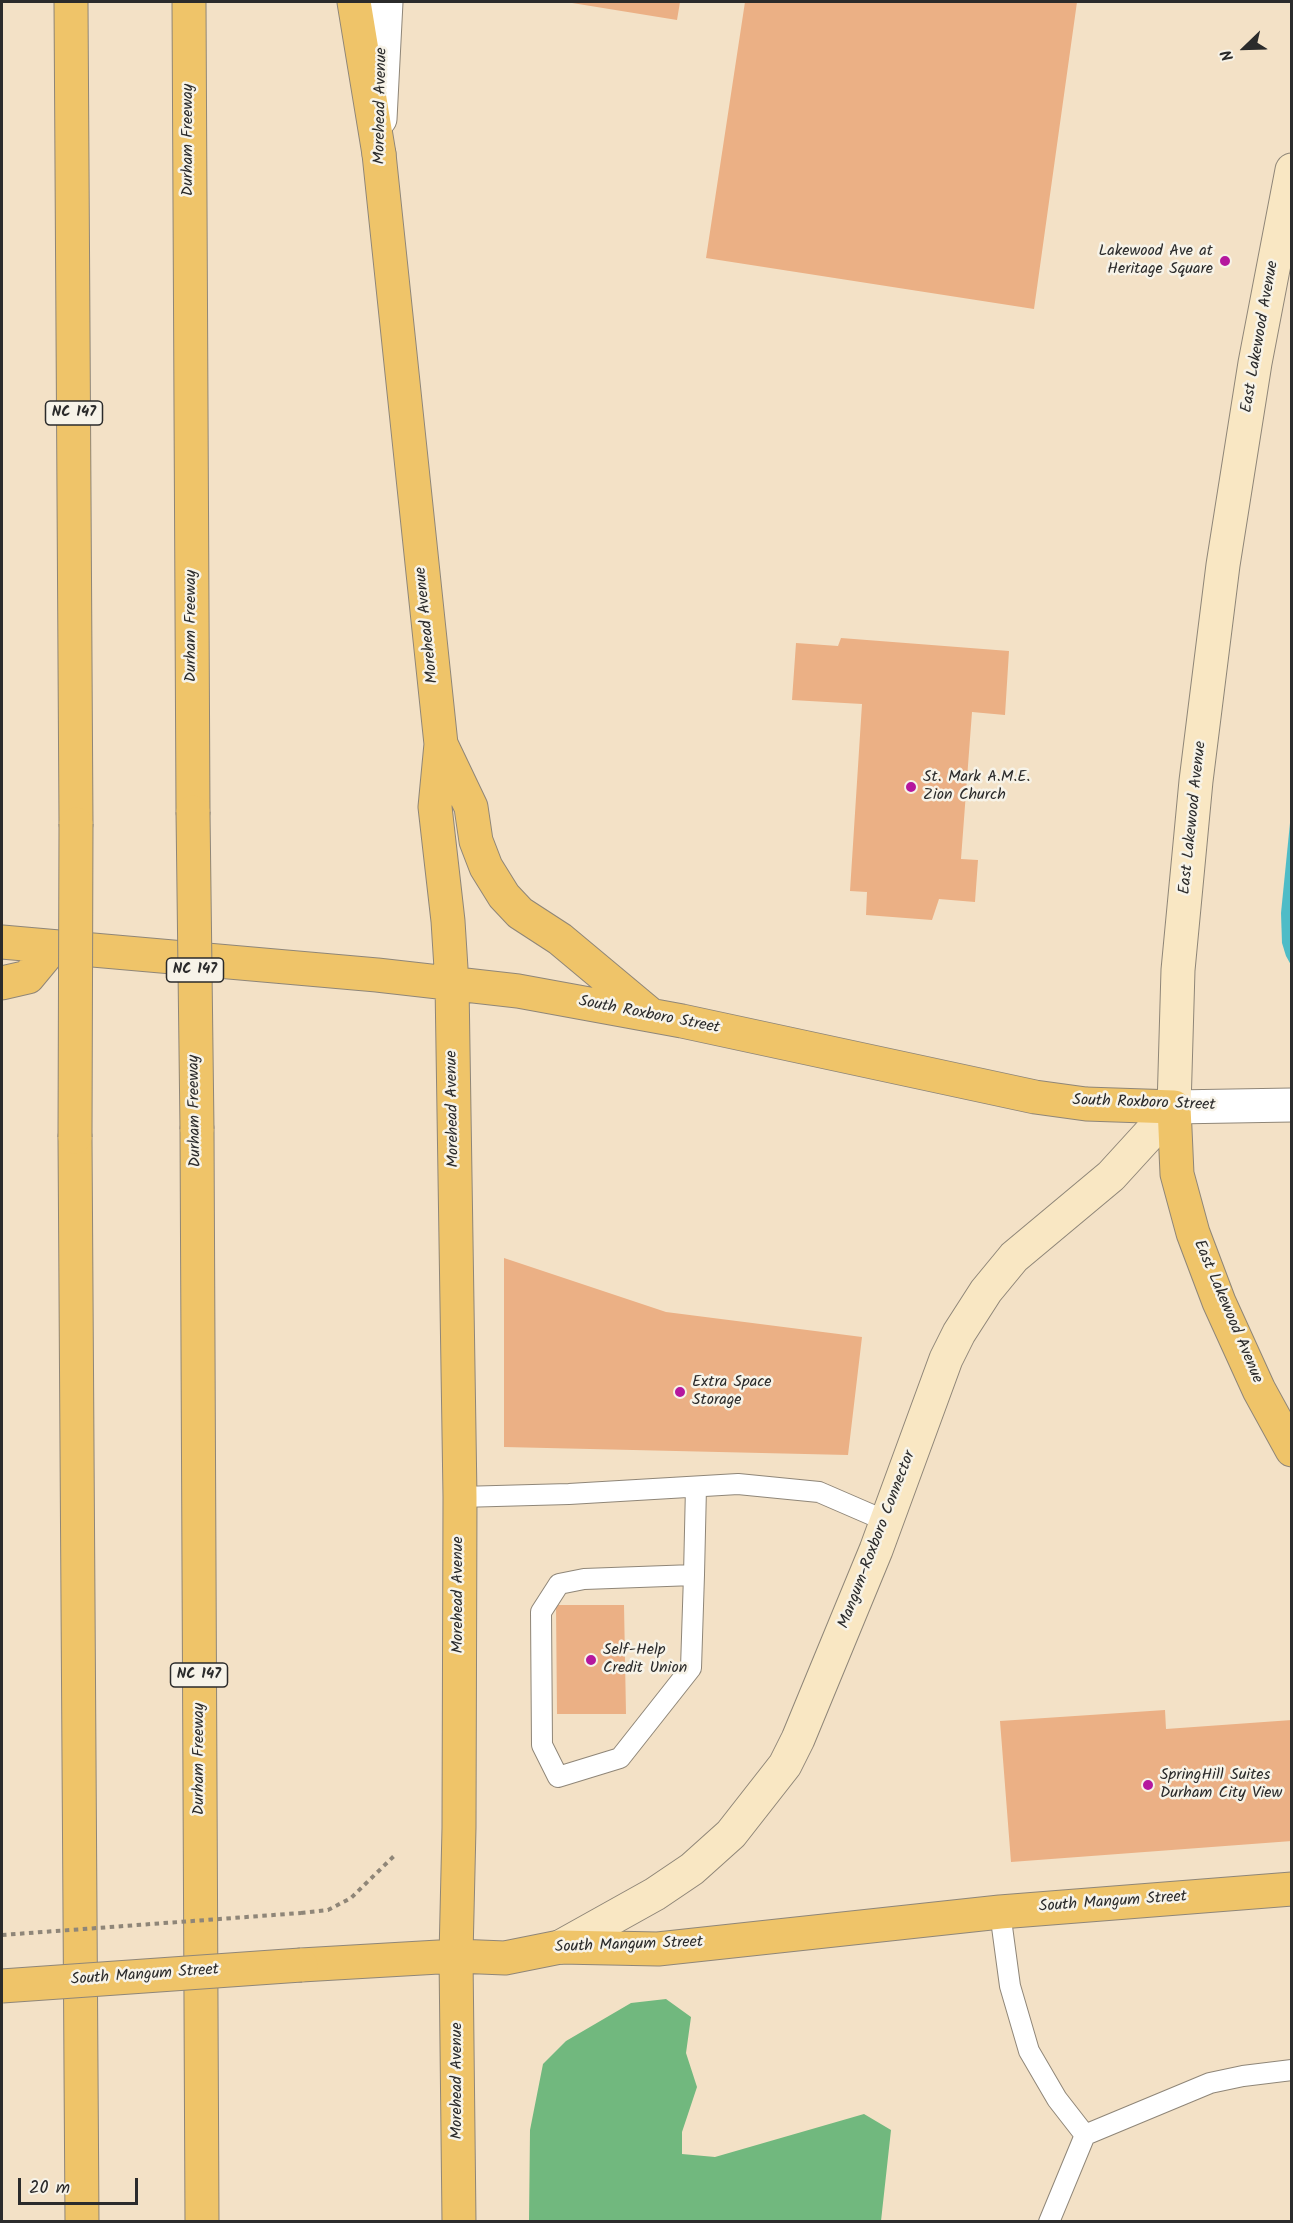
<!DOCTYPE html>
<html>
<head>
<meta charset="utf-8">
<style>
  body { margin:0 }
  #map { position:relative; width:1293px; height:2223px; overflow:hidden; background:#f3e1c6; font-family:Kalam,sans-serif }
  canvas { display:block }
  .frame { position:absolute; inset:0; border:3px solid #2b2b2b; pointer-events:none }
  .north { position:absolute; left:1215px; top:18px; width:60px; height:60px; -webkit-text-stroke:4px #f7f3e8; paint-order:stroke; rotate:247deg; font-size:16px; font-weight:700; line-height:24px; text-align:center; color:#2b2b2b }
  .north::after { content:''; display:block; margin:auto; width:21px; height:27px; background:#2b2b2b; clip-path:polygon(50% 0,100% 100%,50% 72%,0 100%) }
  .scale { position:absolute; left:18px; top:2178px; width:120px; height:27px; box-sizing:border-box; border:3px solid #2b2b2b; border-top:0; padding-left:8px; font-size:18px; line-height:21px; white-space:nowrap; color:#2b2b2b; -webkit-text-stroke:4px #f7f3e8; paint-order:stroke }
</style>
</head>
<body>
<div id="map">
<canvas width="1293" height="2223"></canvas>
<div class="frame"></div>
<div class="north">N</div>
<div class="scale">20 m</div>
</div>
<script>
const ctx = document.querySelector('canvas').getContext('2d');
ctx.lineJoin = 'round';
function paint(path, color) { ctx.fillStyle = color; ctx.fill(path, 'evenodd'); }
const shape = rows => new Path2D(rows.map(r => 'M' + r).join(''));
function strokePath(path, color, width, dash) { ctx.strokeStyle = color; ctx.lineWidth = width; ctx.lineCap = dash ? 'butt' : 'round'; ctx.setLineDash(dash || []); ctx.stroke(path); }
function label(font, color, halo, rows, align = 'center') {
  ctx.font = font + ' Kalam,sans-serif'; ctx.lineWidth = 5; ctx.setLineDash([]); ctx.textBaseline = 'middle'; ctx.strokeStyle = halo; ctx.fillStyle = color; for (const [text, x, y, turn = 0] of rows) {
    ctx.save(); ctx.translate(x, y); ctx.rotate((+turn || 0) * Math.PI / 180); ctx.textAlign = isNaN(turn) ? turn : align; if (halo) ctx.strokeText(text, 0, 0); ctx.fillText(text, 0, 0); ctx.restore();
  }
}
paint(shape([
  [666,1999,691,2017,686,2053,697,2087,682,2132,682,2154,715,2157,864,2114,891,2130,881,2221,529,2221,530,2130,543,2064,566,2041,631,2003]
]), '#71b87e');
paint(shape([
  [1291,813,1292,965,1291,965,1286,956,1282,943,1281,913]
]), '#4ebcc7');
paint(shape([
  [566,2,680,2,677,20],
  [745,2,1077,2,1034,309,706,258],
  [841,638,1009,651,1005,715,972,712,961,859,978,860,975,902,939,899,932,920,866,915,867,892,850,891,862,704,792,700,796,643,838,646],
  [504,1258,666,1312,862,1337,848,1455,504,1447],
  [556,1605,624,1605,626,1714,557,1714],
  [1165,1710,1166,1729,1292,1720,1292,1841,1011,1862,1000,1721]
]), '#ebb085');
const service = shape([
  [460,1497,569,1494,738,1484,819,1492,886,1521],
  [694,1575,584,1579,559,1584,541,1612,542,1745,558,1777,620,1758,691,1668,694,1575,696,1487],
  [1000,1912,1010,1986,1029,2051,1057,2099,1085,2135],
  [1049,2222,1085,2135,1210,2083,1243,2076,1292,2070]
]);
const tertiary = shape([
  [380,119,386,2],
  [1174,1107,1292,1105]
]);
const secondary = shape([
  [560,1947,655,1894,692,1869,731,1834,785,1765,798,1739,876,1550,946,1359,959,1333,986,1291,1014,1257,1111,1176,1174,1107,1178,970,1196,781,1223,565,1255,363,1292,170]
]);
const primary = shape([
  [379,154,441,744,435,807,448,921,452,984,460,1497,459,1828,456,1956,459,2222],
  [441,744,471,807,476,841,486,867,504,896,520,913,560,939,651,1015],
  [2,942,377,975,518,991,682,1021,1035,1097,1086,1104,1174,1107,1177,1174,1193,1233,1219,1302,1259,1390,1292,1450],
  [2,983,28,977,52,948],
  [301,1965,456,1956,505,1958,560,1947,658,1949,1000,1912,1292,1889]
]);
const motorway = shape([
  [71,2,76,824],
  [189,2,193,812],
  [354,2,379,154],
  [197,1129,202,2222],
  [75,1137,82,2222]
]);
strokePath(service, '#8f8678', 22);
strokePath(tertiary, '#8f8678', 35);
strokePath(secondary, '#8f8678', 35);
strokePath(primary, '#8f8678', 35);
strokePath(motorway, '#8f8678', 35);
strokePath(shape([
  [301,1913,328,1910,351,1898,395,1855]
]), '#8f8678', 4, [4.5, 4.5]);
strokePath(service, '#fff', 20);
strokePath(tertiary, '#fff', 33);
strokePath(secondary, '#f9e7c3', 33);
strokePath(primary, '#efc469', 33);
strokePath(motorway, '#efc469', 33);
const primaryBridge = shape([
  [2,1986,301,1965]
]);
const motorwayBridge = shape([
  [193,812,197,1129],
  [75,1137,76,824]
]);
strokePath(primaryBridge, '#8f8678', 35, []);
strokePath(motorwayBridge, '#8f8678', 35, []);
strokePath(shape([
  [2,1935,301,1913]
]), '#8f8678', 4, [4.5, 4.5]);
strokePath(primaryBridge, '#efc469', 33);
strokePath(motorwayBridge, '#efc469', 33);
for (const [x, y, r, color] of [
  [1225,261,6,"#b5179e"],
  [911,787,6,"#b5179e"],
  [680,1392,6,"#b5179e"],
  [591,1660,6,"#b5179e"],
  [1148,1785,6,"#b5179e"]
]) { const dot = new Path2D(); dot.arc(x, y, r, 0, 2 * Math.PI); ctx.fillStyle = color; ctx.fill(dot); strokePath(dot, '#f7f3e8', 2); }
for (const [x, y, w] of [
  [74,413,57],
  [195,970,57],
  [199,1675,57]
]) { const box = new Path2D(); box.roundRect(x - w / 2, y - 12, w, 24, 4.5); ctx.fillStyle = '#f7f3e8'; ctx.fill(box); strokePath(box, '#2b2b2b', 1.5); }
label('bold 15px', '#2b2b2b', null, [
  ["NC 147",74,413],
  ["NC 147",195,970],
  ["NC 147",199,1675]
]);
label('16px', '#2b2b2b', '#f7f3e8', [
  ["Morehead Avenue",382,106,-89],
  ["Durham Freeway",189,140,-90],
  ["East Lakewood Avenue",1261,337,-80],
  ["Morehead Avenue",428,625,-96],
  ["Durham Freeway",192,626,-90],
  ["East Lakewood Avenue",1194,818,-84],
  ["South Roxboro Street",649,1016,11],
  ["South Roxboro Street",1144,1104,2],
  ["Morehead Avenue",454,1109,-91],
  ["Durham Freeway",196,1111,-91],
  ["East Lakewood Avenue",1227,1312,67],
  ["Mangum-Roxboro Connector",878,1540,-69],
  ["Morehead Avenue",459,1595,-90],
  ["Durham Freeway",200,1759,-90],
  ["South Mangum Street",1113,1903,-4],
  ["South Mangum Street",629,1946,-2],
  ["South Mangum Street",145,1976,-4],
  ["Morehead Avenue",458,2081,-90]
]);
label('16px', '#2b2b2b', '#f7f3e8', [
  ["Lakewood Ave at",1213,252,"right"],
  ["Heritage Square",1213,270,"right"],
  ["St. Mark A.M.E.",923,778],
  ["Zion Church",923,796],
  ["Extra Space",692,1383],
  ["Storage",692,1401],
  ["Self-Help",603,1651],
  ["Credit Union",603,1669],
  ["SpringHill Suites",1160,1776],
  ["Durham City View",1160,1794]
], 'left');
</script>
</body>
</html>
